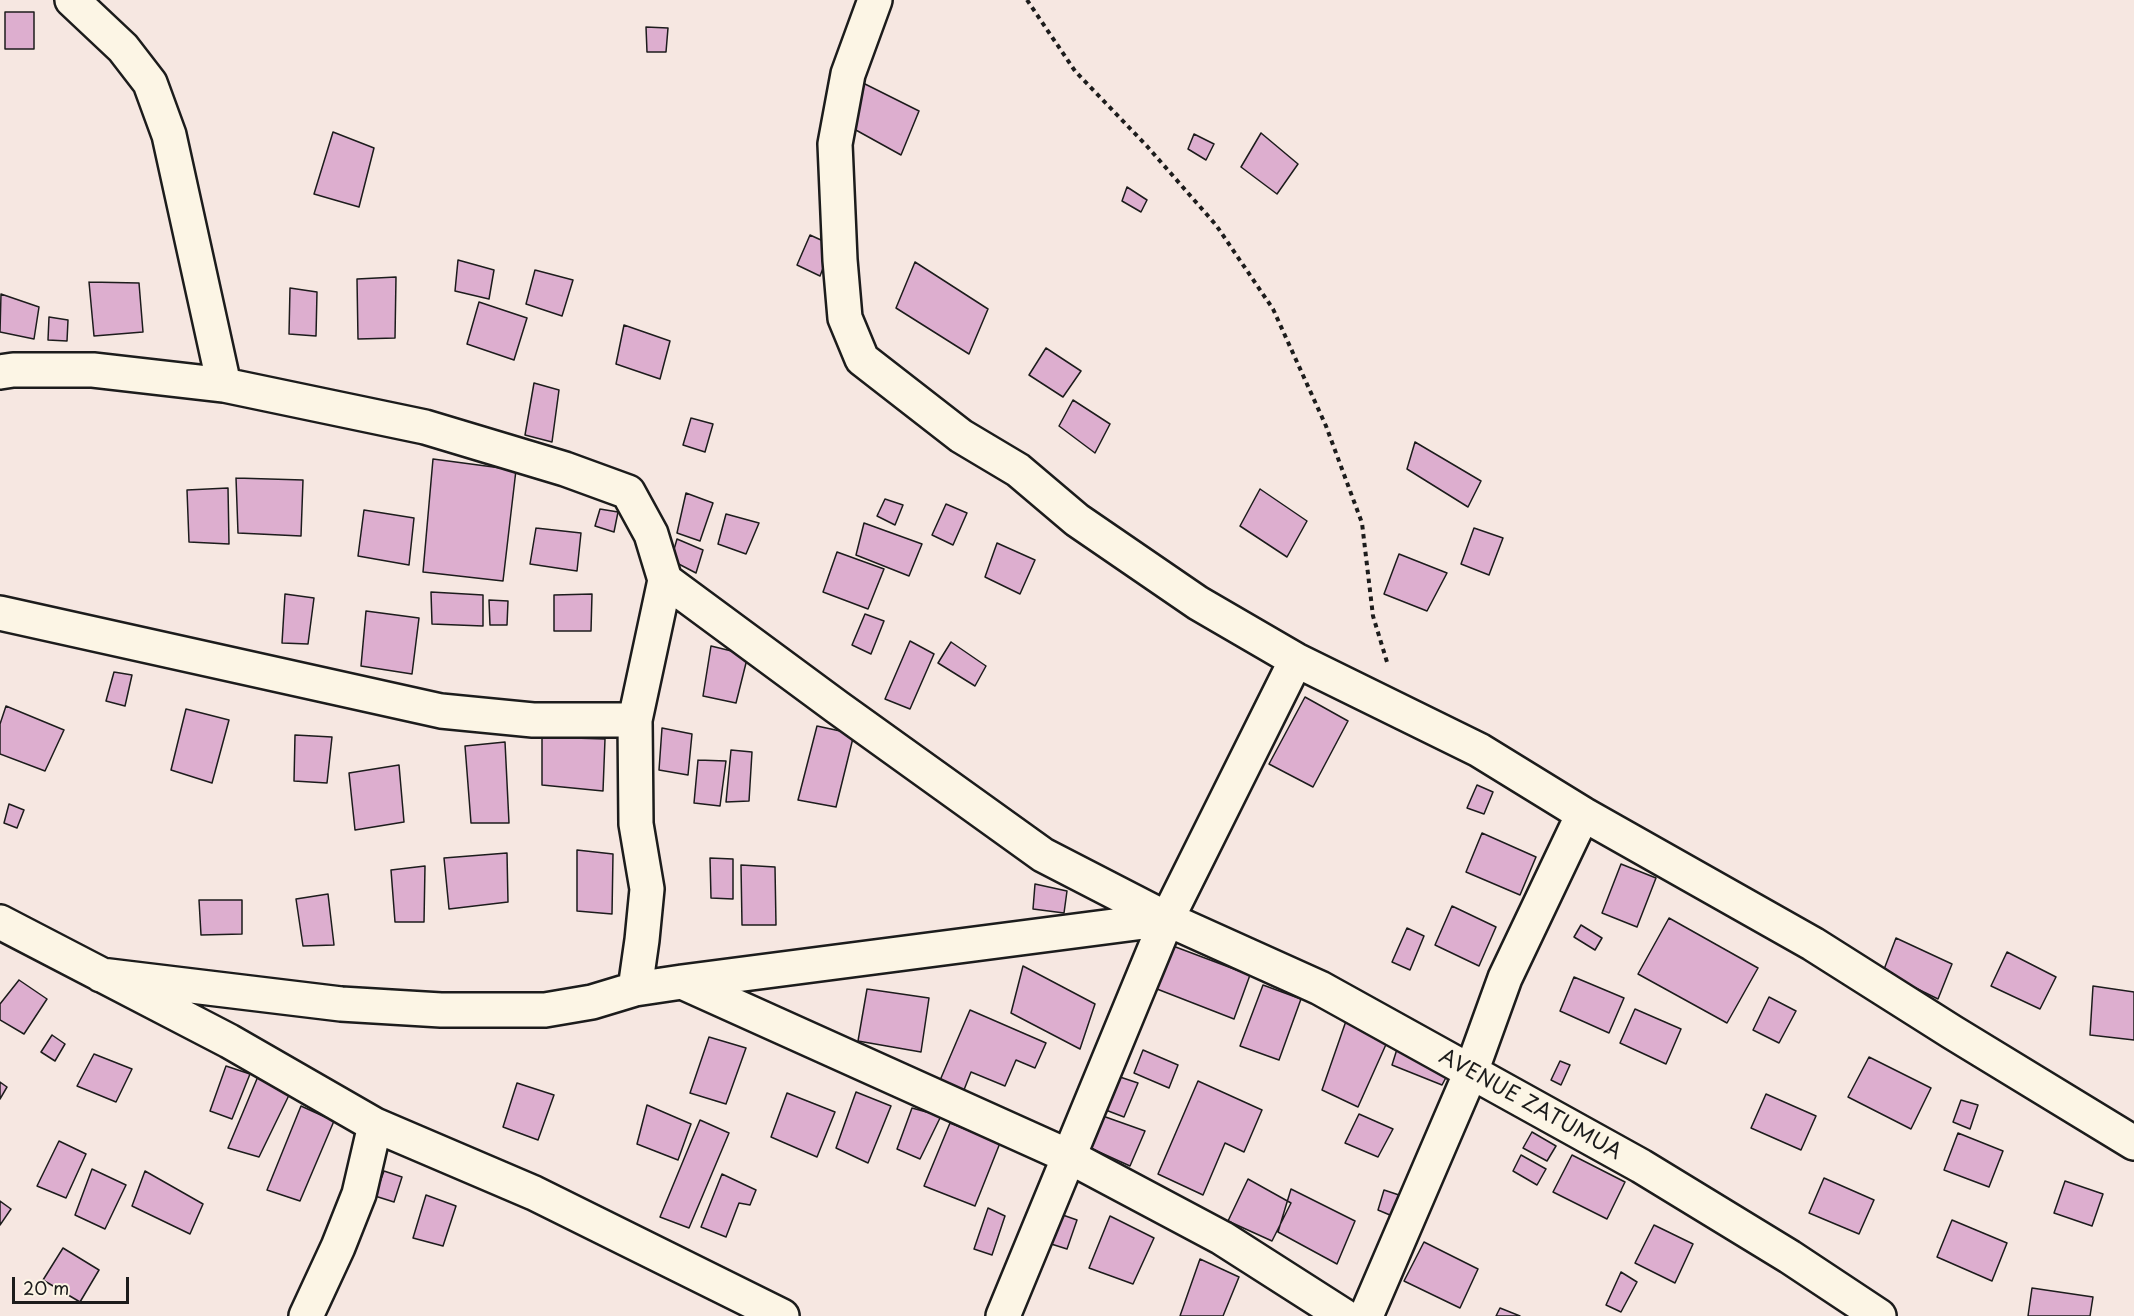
<!DOCTYPE html>
<html>
<head>
<meta charset="utf-8">
<style>
  body { margin:0 }
  #map { position:relative; width:2134px; height:1316px; overflow:hidden; background:#f6e7e1; font-family:"Playpen Sans",sans-serif }
  canvas { display:block }
  .scale { position:absolute; left:12px; top:1277px; width:117px; height:27px; box-sizing:border-box; border:3px solid #1c1c1c; border-top:0; padding-left:8px; font-size:18px; line-height:21px; white-space:nowrap; color:#1c1c1c; -webkit-text-stroke:4px #fcf5e5; paint-order:stroke }
</style>
</head>
<body>
<div id="map">
<canvas width="2134" height="1316"></canvas>
<div class="scale">20 m</div>
</div>
<script>
const ctx = document.querySelector('canvas').getContext('2d');
ctx.lineJoin = 'round';
function paint(path, color) { ctx.fillStyle = color; ctx.fill(path, 'evenodd'); }
const shape = rows => new Path2D(rows.map(r => 'M' + r).join(''));
function strokePath(path, color, width, dash) { ctx.strokeStyle = color; ctx.lineWidth = width; ctx.lineCap = dash ? 'butt' : 'round'; ctx.setLineDash(dash || []); ctx.stroke(path); }
function label(font, color, halo, rows, align = 'center') {
  ctx.font = font + ' "Playpen Sans",sans-serif'; ctx.lineWidth = 4.5; ctx.setLineDash([]); ctx.textBaseline = 'middle'; ctx.strokeStyle = halo; ctx.fillStyle = color; for (const [text, x, y, turn = 0] of rows) {
    ctx.save(); ctx.translate(x, y); ctx.rotate((+turn || 0) * Math.PI / 180); ctx.textAlign = isNaN(turn) ? turn : align; if (halo) ctx.strokeText(text, 0, 0); ctx.fillText(text, 0, 0); ctx.restore();
  }
}
const building = shape([
  [5,12,34,12,34,49,5,49,5,12],
  [646,27,668,28,666,52,647,52,646,27],
  [861,82,919,111,901,155,845,124,861,82],
  [333,132,374,148,359,207,314,194,333,132],
  [1261,133,1298,164,1277,194,1241,167,1261,133],
  [1194,134,1214,144,1206,160,1188,149,1194,134],
  [1127,187,1147,200,1141,212,1122,201,1127,187],
  [810,235,832,245,820,276,797,265,810,235],
  [458,260,494,270,489,299,455,291,458,260],
  [915,262,988,309,969,354,896,308,915,262],
  [535,270,573,280,562,316,526,304,535,270],
  [396,277,395,338,358,339,357,279,396,277],
  [89,282,139,283,143,332,94,336,89,282],
  [290,288,317,292,316,336,289,334,290,288],
  [1,294,39,307,34,339,0,332,1,294],
  [479,302,527,318,514,360,467,344,479,302],
  [49,317,68,320,67,341,48,340,49,317],
  [624,325,670,341,660,379,616,364,624,325],
  [1046,348,1081,371,1063,397,1029,375,1046,348],
  [534,383,559,390,552,442,525,435,534,383],
  [1073,400,1110,424,1095,453,1059,426,1073,400],
  [691,418,713,424,705,452,683,445,691,418],
  [1415,442,1481,481,1468,507,1407,469,1415,442],
  [433,459,516,470,503,581,423,572,433,459],
  [236,478,303,480,301,536,238,533,236,478],
  [228,488,229,544,189,542,187,490,228,488],
  [1260,489,1307,521,1287,557,1240,526,1260,489],
  [686,493,713,503,700,541,677,533,686,493],
  [885,499,903,505,895,525,877,516,885,499],
  [946,504,967,513,953,545,932,535,946,504],
  [600,509,618,512,614,532,595,526,600,509],
  [364,510,414,518,409,565,358,556,364,510],
  [726,514,759,523,746,554,718,544,726,514],
  [864,523,922,544,909,576,856,555,864,523],
  [536,528,581,533,577,571,530,564,536,528],
  [1474,528,1503,538,1489,575,1461,564,1474,528],
  [677,539,703,550,696,573,671,560,677,539],
  [997,543,1035,560,1020,594,985,577,997,543],
  [837,552,884,569,868,609,823,592,837,552],
  [1399,554,1447,573,1427,611,1384,594,1399,554],
  [431,592,483,595,483,626,432,624,431,592],
  [285,594,314,598,308,644,282,643,285,594],
  [592,594,591,631,554,631,554,595,592,594],
  [489,600,508,601,507,625,490,625,489,600],
  [366,611,419,618,412,674,361,666,366,611],
  [865,614,884,621,871,654,852,645,865,614],
  [910,641,934,654,910,709,885,699,910,641],
  [951,642,986,666,975,686,938,663,951,642],
  [711,646,748,655,736,703,703,696,711,646],
  [114,672,132,675,125,706,106,701,114,672],
  [1305,697,1348,721,1313,787,1269,764,1305,697],
  [6,706,64,730,45,771,0,754,0,724,6,706],
  [186,709,229,720,212,783,171,770,186,709],
  [817,726,854,734,836,807,798,800,817,726],
  [662,728,692,734,688,775,659,770,662,728],
  [295,735,332,737,327,783,294,781,295,735],
  [542,737,605,739,603,791,542,785,542,737],
  [505,742,509,823,471,823,465,746,505,742],
  [731,750,752,752,749,801,726,802,731,750],
  [698,760,726,761,720,806,694,803,698,760],
  [399,765,404,822,355,830,349,773,399,765],
  [1477,785,1493,792,1484,814,1467,808,1477,785],
  [9,804,24,810,17,828,4,823,9,804],
  [1482,833,1536,857,1520,895,1466,872,1482,833],
  [577,850,613,854,612,914,577,911,577,850],
  [507,853,508,902,449,909,444,858,507,853],
  [710,858,733,859,733,899,711,898,710,858],
  [1621,864,1656,878,1637,927,1602,913,1621,864],
  [741,865,775,867,776,925,742,925,741,865],
  [425,866,424,922,395,922,391,870,425,866],
  [1035,884,1067,891,1064,913,1033,909,1035,884],
  [328,894,334,945,303,946,296,899,328,894],
  [199,900,242,900,242,934,201,935,199,900],
  [1452,906,1496,927,1479,966,1435,945,1452,906],
  [1669,918,1758,968,1727,1023,1638,974,1669,918],
  [1581,925,1602,938,1595,950,1574,937,1581,925],
  [1407,928,1424,936,1410,970,1392,962,1407,928],
  [1896,938,1952,964,1938,999,1883,972,1896,938],
  [1173,946,1250,975,1234,1019,1157,989,1173,946],
  [2007,952,2056,977,2040,1009,1991,986,2007,952],
  [1023,966,1095,1004,1080,1049,1011,1013,1023,966],
  [1574,977,1624,998,1609,1033,1560,1011,1574,977],
  [19,980,47,999,24,1034,0,1020,0,1004,19,980],
  [1263,985,1301,999,1279,1060,1240,1046,1263,985],
  [2093,986,2134,992,2134,1040,2090,1035,2093,986],
  [867,989,929,998,921,1052,858,1041,867,989],
  [1769,997,1796,1011,1779,1043,1753,1030,1769,997],
  [1635,1009,1681,1029,1666,1064,1620,1043,1635,1009],
  [970,1010,1046,1043,1035,1068,1016,1060,1005,1086,971,1072,962,1095,938,1085,970,1010],
  [1346,1021,1388,1040,1358,1107,1322,1090,1346,1021],
  [52,1035,65,1044,55,1061,41,1052,52,1035],
  [709,1037,746,1048,726,1104,690,1093,709,1037],
  [1398,1046,1450,1070,1442,1085,1392,1065,1398,1046],
  [1143,1050,1178,1065,1169,1088,1134,1073,1143,1050],
  [94,1054,132,1069,116,1102,77,1086,94,1054],
  [1869,1057,1931,1088,1911,1129,1848,1097,1869,1057],
  [1560,1061,1570,1065,1561,1085,1551,1080,1560,1061],
  [226,1066,250,1074,232,1119,210,1111,226,1066],
  [259,1074,292,1089,259,1157,228,1148,259,1074],
  [1117,1076,1138,1083,1124,1117,1103,1109,1117,1076],
  [1198,1081,1262,1110,1244,1152,1225,1143,1203,1195,1158,1174,1198,1081],
  [0,1082,7,1087,0,1099,0,1082],
  [517,1083,554,1095,538,1140,503,1127,517,1083],
  [856,1092,891,1106,868,1163,836,1148,856,1092],
  [787,1093,835,1112,817,1157,771,1137,787,1093],
  [1766,1094,1816,1116,1801,1150,1751,1128,1766,1094],
  [1961,1100,1978,1105,1970,1129,1953,1122,1961,1100],
  [647,1105,691,1124,678,1160,637,1144,647,1105],
  [301,1106,334,1121,300,1201,267,1190,301,1106],
  [912,1108,941,1116,920,1159,897,1149,912,1108],
  [1359,1114,1393,1129,1378,1157,1345,1143,1359,1114],
  [1100,1115,1145,1131,1130,1166,1088,1147,1100,1115],
  [700,1120,729,1133,689,1228,660,1217,700,1120],
  [950,1123,1000,1143,975,1206,924,1186,950,1123],
  [1532,1132,1556,1146,1547,1161,1523,1148,1532,1132],
  [1958,1133,2003,1151,1989,1187,1944,1170,1958,1133],
  [59,1141,86,1154,66,1198,37,1186,59,1141],
  [1521,1155,1546,1169,1537,1185,1513,1171,1521,1155],
  [1572,1155,1625,1182,1607,1219,1553,1192,1572,1155],
  [92,1169,126,1185,105,1229,75,1215,92,1169],
  [145,1171,203,1204,190,1234,132,1206,145,1171],
  [384,1171,402,1177,394,1202,375,1196,384,1171],
  [722,1174,756,1190,750,1205,739,1203,726,1237,701,1227,722,1174],
  [1824,1178,1874,1200,1859,1234,1809,1213,1824,1178],
  [1248,1179,1291,1203,1272,1241,1228,1221,1248,1179],
  [2065,1181,2103,1194,2092,1226,2054,1213,2065,1181],
  [1291,1189,1355,1221,1337,1264,1278,1232,1291,1189],
  [1384,1190,1405,1197,1397,1218,1378,1210,1384,1190],
  [426,1195,456,1206,443,1246,413,1238,426,1195],
  [0,1201,11,1209,0,1225,0,1201],
  [988,1208,1005,1216,992,1255,974,1249,988,1208],
  [1057,1213,1077,1220,1067,1249,1048,1243,1057,1213],
  [1110,1216,1154,1238,1133,1284,1089,1268,1110,1216],
  [1952,1220,2007,1243,1992,1281,1937,1257,1952,1220],
  [1654,1225,1693,1244,1675,1283,1635,1263,1654,1225],
  [1424,1242,1478,1269,1460,1308,1404,1281,1424,1242],
  [63,1248,99,1270,80,1302,43,1280,63,1248],
  [1200,1259,1239,1277,1223,1316,1180,1316,1200,1259],
  [1621,1272,1637,1282,1621,1312,1606,1305,1621,1272],
  [2032,1288,2093,1297,2090,1316,2028,1316,2032,1288],
  [1500,1308,1520,1316,1496,1316,1500,1308]
]);
paint(building, '#ddaecf');
strokePath(building, '#1c1c1c', 1.5);
const minor = shape([
  [72,0,123,48,150,83,169,135,224,385],
  [875,0,848,74,835,144,840,260,845,318,862,359,961,436,1018,470,1077,520,1198,603,1296,660,1479,750,1583,814,1813,944,1952,1032,2134,1143],
  [0,372,13,370,93,370,224,385,425,427,565,469,628,492,651,534,665,580,635,720,636,824,647,889,642,940,635,989],
  [665,580,837,707,1043,855,1167,919,1320,988,1641,1166,1790,1257,1879,1316],
  [0,613,441,711,533,720,635,720],
  [0,922,229,1041,375,1125,534,1193,782,1316],
  [101,975,341,1004,441,1010,545,1010,592,1002,635,989,682,982,1167,919],
  [682,982,1068,1156,1222,1238,1344,1316],
  [306,1316,338,1247,359,1194,375,1125],
  [1003,1316,1167,919,1296,660],
  [1366,1316,1471,1072,1505,978,1583,814]
]);
strokePath(minor, '#1c1c1c', 38);
strokePath(shape([
  [1027,0,1075,71,1146,145,1216,225,1273,309,1326,426,1362,523,1373,616,1387,662]
]), '#1c1c1c', 4, [4.5, 4.5]);
strokePath(minor, '#fcf5e5', 33);
label('21px', '#1c1c1c', '#fcf5e5', [
  ["AVENUE ZATUMUA",1530,1105,29]
]);
</script>
</body>
</html>
